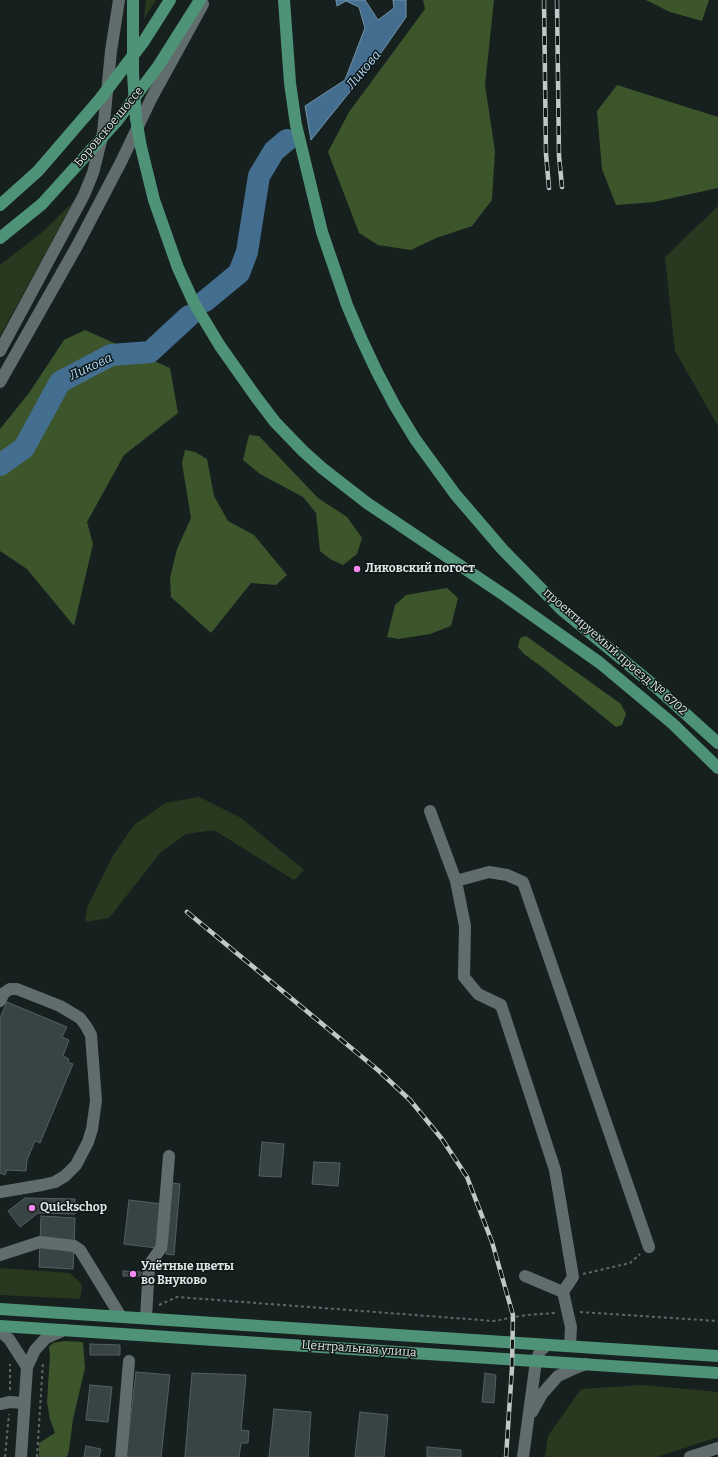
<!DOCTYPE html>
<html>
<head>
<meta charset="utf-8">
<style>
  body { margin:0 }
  canvas { display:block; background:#16201f }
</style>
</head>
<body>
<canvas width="718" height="1457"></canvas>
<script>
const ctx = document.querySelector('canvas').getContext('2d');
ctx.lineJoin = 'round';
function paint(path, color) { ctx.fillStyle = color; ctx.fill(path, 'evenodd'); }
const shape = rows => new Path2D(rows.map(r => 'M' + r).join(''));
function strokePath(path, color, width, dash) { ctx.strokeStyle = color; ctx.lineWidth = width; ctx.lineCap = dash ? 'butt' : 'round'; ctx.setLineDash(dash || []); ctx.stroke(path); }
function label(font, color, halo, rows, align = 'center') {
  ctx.font = font + ' Bitter,serif'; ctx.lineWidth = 3; ctx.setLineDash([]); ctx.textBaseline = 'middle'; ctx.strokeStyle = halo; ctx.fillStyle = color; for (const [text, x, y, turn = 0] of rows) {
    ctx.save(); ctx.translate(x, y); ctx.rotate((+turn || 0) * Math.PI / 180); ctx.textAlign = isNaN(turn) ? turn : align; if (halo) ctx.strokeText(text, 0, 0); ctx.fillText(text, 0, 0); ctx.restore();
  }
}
paint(shape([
  [146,0,156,0,144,19],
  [73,202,45,254,0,336,0,265,45,230],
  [718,206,718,426,675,351,665,257],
  [199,797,241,818,304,870,294,880,214,830,186,834,161,852,109,918,85,922,87,908,114,854,134,825,165,803],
  [0,1268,69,1273,80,1282,82,1287,80,1299,0,1295],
  [643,1385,718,1392,718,1437,657,1457,545,1457,548,1436,581,1389]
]), '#29391f');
paint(shape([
  [423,0,494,0,485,85,495,151,492,200,472,226,436,238,411,250,378,245,359,233,328,152,349,112,425,9],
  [646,0,709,0,702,21,670,12],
  [617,85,718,117,718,188,654,202,616,205,602,169,597,111],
  [85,330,170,368,178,413,124,455,87,522,93,544,74,626,27,569,0,551,0,429,29,393,64,340],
  [249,435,259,436,318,498,347,517,362,538,357,554,343,565,330,559,320,551,316,513,303,497,260,474,243,460],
  [185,450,195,452,207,459,214,496,228,521,254,535,287,575,276,585,251,583,211,633,171,597,170,578,177,549,191,518,182,463],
  [447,588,458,598,451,626,430,634,399,639,387,637,395,605,406,595],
  [526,636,621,704,626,714,622,725,616,727,542,667,524,654,518,647,520,638],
  [65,1341,83,1342,85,1368,73,1419,69,1450,67,1457,39,1457,39,1443,55,1433,50,1419,47,1402,50,1355,49,1347,53,1343]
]), '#3c552b');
const water = shape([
  [336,0,365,0,378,20,394,8,393,0,406,0,406,17,381,53,311,140,305,106,345,80,365,28,359,7,346,1,337,6,336,0]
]);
paint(water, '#446e90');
strokePath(water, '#7292a9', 1);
strokePath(shape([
  [205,301,239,273,247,252,259,176,274,151,287,140],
  [0,465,24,448,60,382,111,355,150,352,189,316]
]), '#446e90', 22);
const building = shape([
  [7,1002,67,1027,62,1037,69,1040,63,1056,69,1059,68,1062,73,1064,40,1143,35,1141,27,1160,26,1171,7,1170,5,1175,0,1173,0,1018,7,1002],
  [262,1142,284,1144,281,1177,259,1176,262,1142],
  [314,1162,340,1163,338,1186,312,1184,314,1162],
  [172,1183,180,1184,174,1255,166,1254,172,1183],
  [25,1198,75,1199,75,1214,38,1213,20,1227,8,1211,25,1198],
  [129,1200,162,1204,157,1248,124,1244,129,1200],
  [41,1216,75,1218,73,1269,39,1267,41,1216],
  [123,1271,141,1272,141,1276,123,1276,123,1271],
  [90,1344,120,1345,120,1355,90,1355,90,1344],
  [136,1372,170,1375,161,1457,126,1457,136,1372],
  [192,1373,246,1375,241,1430,249,1431,248,1443,241,1443,239,1457,185,1457,192,1373],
  [485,1373,496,1375,494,1403,482,1402,485,1373],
  [90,1385,112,1387,108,1422,86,1420,90,1385],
  [274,1409,311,1412,308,1457,269,1457,274,1409],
  [360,1412,388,1415,384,1457,355,1457,360,1412],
  [86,1446,101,1449,99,1457,84,1457,86,1446],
  [427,1447,461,1450,461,1457,427,1457,427,1447]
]);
paint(building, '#384346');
strokePath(building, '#545f62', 1);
strokePath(shape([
  [583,1274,630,1263,640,1254],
  [159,1305,177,1297,494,1321,526,1315,555,1313],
  [580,1312,718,1321],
  [10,1390,10,1364],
  [5,1457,9,1414],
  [37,1457,43,1362]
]), '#5f6867', 2, [3, 3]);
strokePath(shape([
  [0,351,84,195,93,173,103,133,111,51,119,0],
  [0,382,77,246,121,162,152,97,203,4],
  [430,811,456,881,465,926,464,977,478,994,501,1005,555,1170,573,1277,563,1292,571,1327,570,1346],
  [456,881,489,872,507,875,523,882,649,1247],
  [0,1001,4,993,10,989,17,989,60,1006,80,1018,86,1026,91,1035,96,1101,92,1129,88,1142,76,1165,65,1176,55,1182,42,1185,0,1192],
  [0,1255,40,1242,74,1246,80,1250,121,1317],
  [525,1276,563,1292],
  [146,1318,149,1265,161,1248,162,1241,169,1156],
  [0,1331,9,1339,27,1367],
  [0,1404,10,1402,24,1403],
  [532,1412,542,1394,558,1376,573,1369,586,1364],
  [21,1457,27,1367,35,1350,46,1338,64,1330],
  [121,1457,129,1361],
  [523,1457,536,1361,540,1351,547,1345],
  [690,1457,718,1448]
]), '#616d6c', 12);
strokePath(shape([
  [133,0,133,74,136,119,141,147,154,200,178,268,194,303,220,346,256,397,275,422,303,451,322,468,367,503,504,595,600,663,673,724,718,768],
  [284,0,290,83,296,125,322,232,347,305,361,338,377,372,395,406,415,439,455,494,503,550,561,609,657,688,718,743],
  [0,205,38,171,100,99,144,41,170,0],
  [0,238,42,204,117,121,159,65,200,0],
  [0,1309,718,1356],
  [0,1326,718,1373]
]), '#4e9377', 12);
const rail = shape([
  [544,0,546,154,549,188],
  [557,0,559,156,562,187],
  [187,912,379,1071,410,1100,442,1139,467,1177,492,1242,513,1315,512,1368,506,1457]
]);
strokePath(rail, '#c1c8c7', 4.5);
strokePath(rail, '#0d1716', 3, [9]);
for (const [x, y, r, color] of [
  [357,569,4,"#f489f1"],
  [32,1208,4,"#f489f1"],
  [133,1274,4,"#f489f1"]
]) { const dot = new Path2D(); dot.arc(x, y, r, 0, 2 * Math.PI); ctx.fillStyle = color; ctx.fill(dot); strokePath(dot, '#0d1716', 1.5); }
label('12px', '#dee5e4', '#0d1716', [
  ["Боровское шоссе",109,127,-50],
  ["проектируемый проезд № 6702",615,652,41],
  ["Центральная улица",359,1349,4]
]);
label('bold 12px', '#dee5e4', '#0d1716', [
  ["Ликовский погост",365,569],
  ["Quickschop",40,1208],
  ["Улётные цветы",141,1267],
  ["во Внуково",141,1281]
], 'left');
label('italic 13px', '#b2d8f9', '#0d1716', [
  ["Ликова",364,70,-50],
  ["Ликова",91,367,-25]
]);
</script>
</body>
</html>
